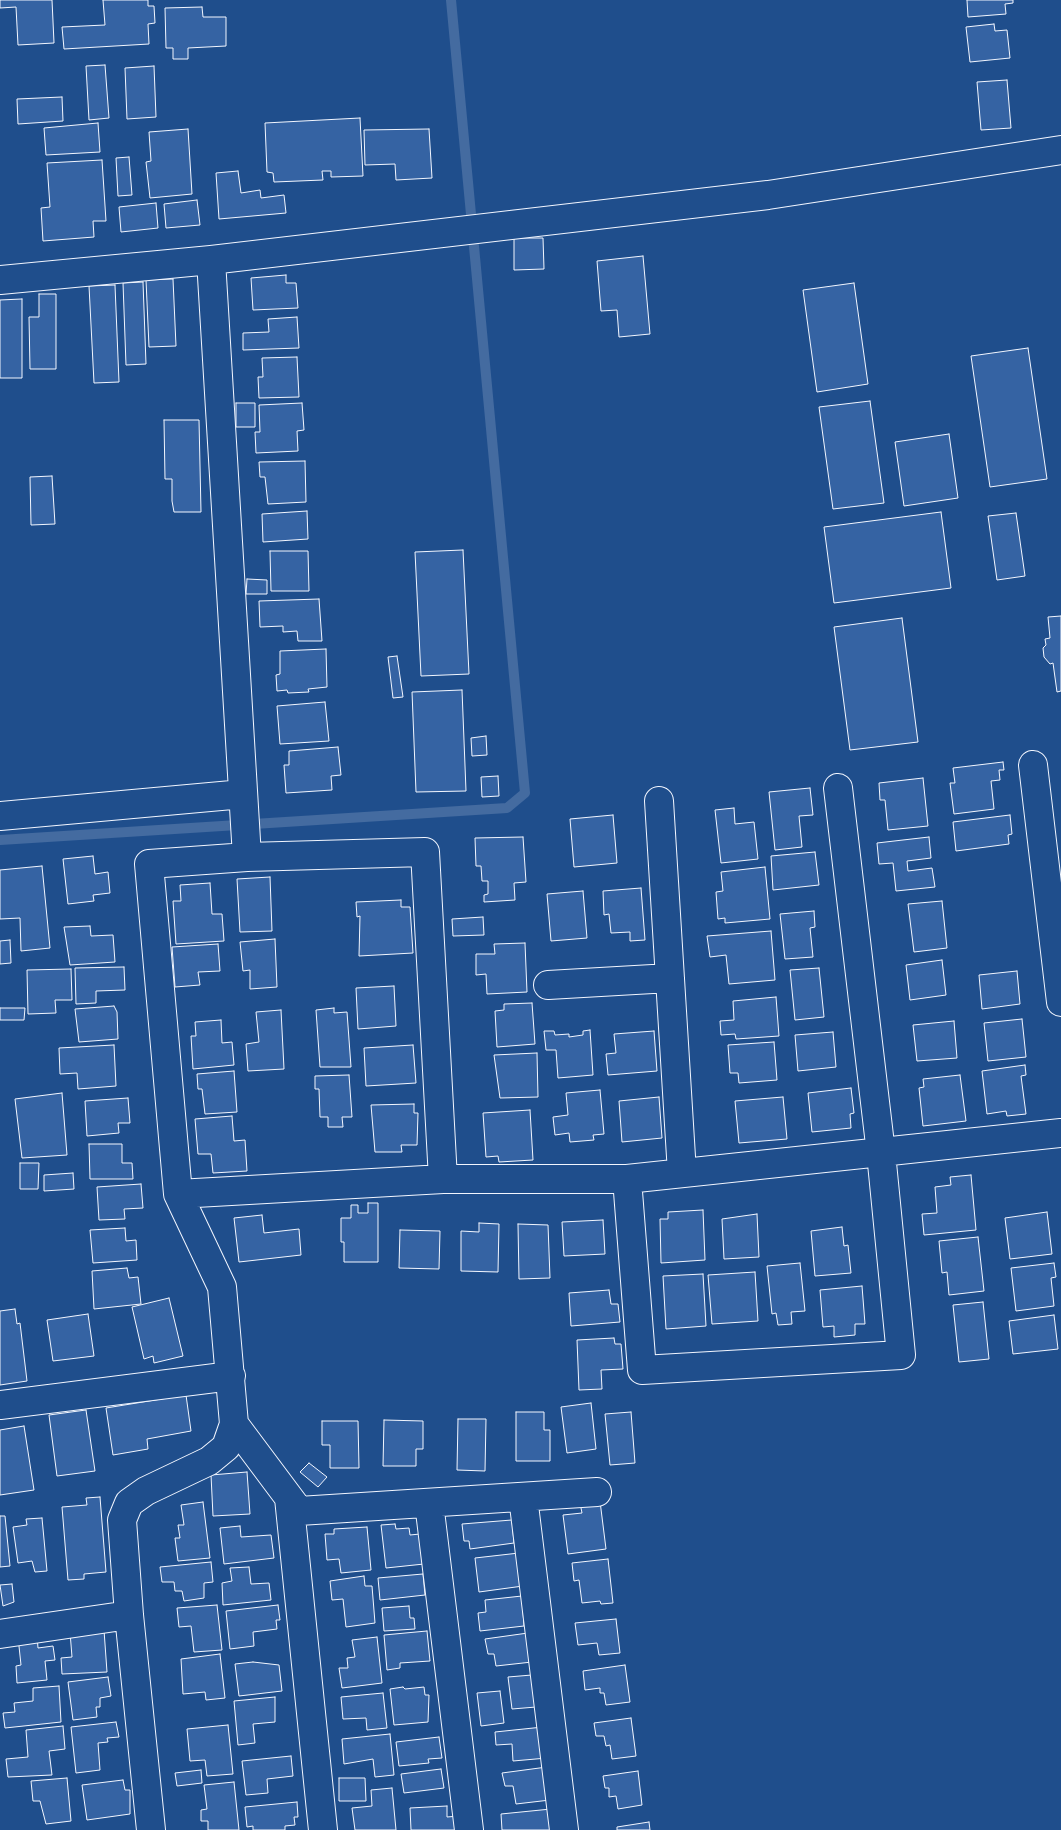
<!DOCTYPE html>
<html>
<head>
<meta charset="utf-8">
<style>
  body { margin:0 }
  canvas { display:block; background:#1f4e8c }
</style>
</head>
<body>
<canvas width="1061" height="1830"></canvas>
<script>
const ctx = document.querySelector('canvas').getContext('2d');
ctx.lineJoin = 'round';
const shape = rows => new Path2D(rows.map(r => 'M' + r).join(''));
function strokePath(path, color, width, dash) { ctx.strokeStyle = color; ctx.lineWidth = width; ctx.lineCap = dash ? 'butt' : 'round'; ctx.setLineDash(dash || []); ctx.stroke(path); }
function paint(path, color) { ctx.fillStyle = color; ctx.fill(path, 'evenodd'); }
strokePath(shape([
  [0,840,507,808,525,793,451,0]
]), '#446ba0', 10);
const building = shape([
  [0,0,52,0,54,43,18,45,16,7,0,8,0,0],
  [103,0,148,0,148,6,154,6,155,23,148,24,149,44,64,49,62,27,105,25,103,0],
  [967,0,1013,0,1013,3,1005,4,1006,14,968,17,967,0],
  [202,7,203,17,226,17,226,46,188,48,188,59,173,59,173,48,166,48,165,8,202,7],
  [994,24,995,31,1007,30,1010,58,970,62,966,27,994,24],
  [105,65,109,118,89,120,86,66,105,65],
  [154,66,156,117,127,119,125,68,154,66],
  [1007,80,1011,128,981,130,977,82,1007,80],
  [62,97,63,121,18,124,17,99,62,97],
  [360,118,363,176,331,177,331,171,322,171,323,180,274,182,273,173,267,172,265,123,360,118],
  [98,123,100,152,46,155,44,128,98,123],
  [188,129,192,194,150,198,146,162,151,161,149,132,188,129],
  [429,129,432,178,396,180,395,164,365,165,364,130,429,129],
  [129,157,132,195,118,196,116,158,129,157],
  [102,160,106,221,93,221,94,237,43,241,41,208,50,207,47,163,102,160],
  [238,171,241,193,260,190,261,198,284,195,286,213,219,219,216,173,238,171],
  [197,200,200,225,166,228,164,204,197,200],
  [156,203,158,228,121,232,119,207,156,203],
  [514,238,543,238,544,269,514,270,514,238],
  [643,256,650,334,619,337,617,310,601,311,597,261,643,256],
  [286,275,286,283,296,283,298,308,253,310,251,278,286,275],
  [173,279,176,346,149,347,146,280,173,279],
  [143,282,146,364,126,365,123,283,143,282],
  [854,283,868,384,817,392,803,290,854,283],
  [115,285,119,382,94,383,89,286,115,285],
  [39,294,56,294,56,369,30,369,29,317,39,317,39,294],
  [22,299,22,378,0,378,0,300,22,299],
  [297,317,299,348,243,350,243,333,269,332,268,319,297,317],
  [1028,348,1047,479,990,487,971,356,1028,348],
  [297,357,299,397,259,398,258,377,263,377,262,358,297,357],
  [870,401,884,503,833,509,819,407,870,401],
  [236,403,255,403,255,427,236,427,236,403],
  [302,403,304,430,297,431,298,451,256,453,255,432,260,432,259,405,302,403],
  [164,420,199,420,201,512,174,512,172,501,172,479,165,479,164,420],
  [949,434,958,498,904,506,895,442,949,434],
  [305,461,306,502,268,504,265,477,260,477,259,462,305,461],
  [52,476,55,524,31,525,30,477,52,476],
  [307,511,308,539,263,542,262,514,307,511],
  [941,512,951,588,834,603,824,527,941,512],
  [1016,513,1025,576,997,580,988,516,1016,513],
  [463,550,469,674,421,676,415,552,463,550],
  [270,551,308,551,309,591,271,591,270,551],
  [247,579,267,580,267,594,246,594,247,579],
  [319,599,322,641,298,641,297,631,283,632,283,626,260,627,259,601,319,599],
  [1061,616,1061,691,1057,692,1053,663,1050,664,1044,657,1043,648,1046,645,1045,639,1050,638,1048,617,1061,616],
  [902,618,918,742,850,750,834,627,902,618],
  [326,649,327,687,308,689,309,692,288,693,287,690,277,691,276,675,280,674,280,651,326,649],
  [397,656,403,697,393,698,388,657,397,656],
  [462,690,466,791,416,792,412,692,462,690],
  [325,702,329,741,280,744,277,706,325,702],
  [486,736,487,755,472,756,471,738,486,736],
  [338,747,341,775,331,776,332,790,286,793,284,765,289,765,289,751,338,747],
  [1003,762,1004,770,999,770,1000,780,991,781,994,809,954,814,950,783,955,783,953,768,1003,762],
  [498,776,499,796,482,797,481,777,498,776],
  [923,778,928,826,888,830,885,800,880,800,879,783,923,778],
  [810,788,813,815,799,816,802,847,775,850,769,792,810,788],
  [734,808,735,824,754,822,758,859,721,863,715,810,734,808],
  [613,815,617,863,574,867,570,819,613,815],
  [1010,815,1012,834,1008,835,1009,844,956,851,953,822,1010,815],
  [523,837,526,882,514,883,515,900,484,902,484,895,488,894,488,881,482,881,481,866,476,866,475,838,523,837],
  [929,837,931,858,907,861,908,871,932,868,935,887,896,891,893,863,879,864,877,843,929,837],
  [815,852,819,885,773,890,771,856,815,852],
  [93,856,95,874,108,872,110,893,93,895,94,901,68,904,63,859,93,856],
  [42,866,50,948,21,951,20,918,0,919,0,870,42,866],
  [765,867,770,919,725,923,725,918,718,919,716,892,723,891,721,872,765,867],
  [270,877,272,931,240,932,237,879,270,877],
  [210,883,212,914,222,914,224,941,176,944,173,901,181,901,180,885,210,883],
  [641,888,645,940,630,941,630,932,611,933,609,914,604,915,603,891,641,888],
  [583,891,587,938,551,941,547,894,583,891],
  [401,900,401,907,410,907,413,953,359,956,360,916,357,917,356,902,401,900],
  [942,901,947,948,914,952,908,904,942,901],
  [814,911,815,927,810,928,813,957,785,959,780,914,814,911],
  [483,917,484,935,453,936,452,919,483,917],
  [90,926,91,936,113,935,115,962,70,965,64,927,90,926],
  [771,931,775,980,729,984,726,955,710,957,707,936,771,931],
  [275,939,277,987,250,989,250,970,243,971,240,942,275,939],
  [10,940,11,963,0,964,0,941,10,940],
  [525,943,527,992,487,994,486,974,476,975,476,954,495,954,494,944,525,943],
  [218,944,220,971,198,972,200,985,175,987,172,947,218,944],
  [942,960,946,995,910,1000,906,965,942,960],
  [124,967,125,990,96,991,96,1003,76,1004,75,968,124,967],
  [819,968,824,1017,795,1020,790,970,819,968],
  [71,969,72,1000,55,1000,56,1013,28,1014,27,970,71,969],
  [1017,971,1020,1004,982,1009,979,975,1017,971],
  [394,986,396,1026,358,1029,356,988,394,986],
  [776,997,779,1036,736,1039,735,1034,721,1035,720,1021,734,1020,733,1001,776,997],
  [532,1003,535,1044,497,1047,495,1011,504,1010,504,1004,532,1003],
  [114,1006,117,1012,118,1039,79,1042,75,1009,114,1006],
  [0,1008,25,1008,24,1020,0,1020,0,1008],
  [334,1008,334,1013,347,1012,351,1067,320,1067,316,1010,334,1008],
  [281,1010,284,1069,248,1071,246,1044,259,1042,256,1012,281,1010],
  [1022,1019,1026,1057,988,1061,984,1023,1022,1019],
  [221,1020,222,1043,232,1042,234,1065,193,1069,191,1036,196,1036,195,1022,221,1020],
  [954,1021,957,1058,917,1061,913,1025,954,1021],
  [590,1030,593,1075,558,1078,556,1050,546,1050,544,1031,554,1031,555,1035,569,1034,569,1037,583,1035,583,1031,590,1030],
  [654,1031,657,1071,608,1075,606,1054,616,1053,614,1034,654,1031],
  [833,1032,836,1067,798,1071,795,1035,833,1032],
  [774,1042,777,1080,739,1083,738,1073,730,1073,728,1045,774,1042],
  [114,1045,116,1086,78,1089,77,1073,60,1074,59,1048,114,1045],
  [413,1045,416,1083,366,1086,364,1048,413,1045],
  [537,1053,538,1097,500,1098,494,1055,537,1053],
  [1025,1065,1026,1075,1021,1076,1026,1114,1007,1116,1006,1111,987,1114,982,1071,1025,1065],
  [234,1071,237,1112,205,1114,202,1089,198,1089,197,1074,234,1071],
  [349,1075,352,1117,342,1117,343,1127,328,1127,328,1117,320,1117,319,1089,315,1089,315,1076,349,1075],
  [960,1075,966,1121,923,1126,919,1088,924,1087,923,1079,960,1075],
  [851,1088,854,1113,850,1114,851,1128,812,1132,808,1093,851,1088],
  [600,1090,604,1134,593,1135,594,1140,570,1142,569,1133,555,1135,553,1117,568,1115,566,1093,600,1090],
  [62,1093,67,1155,22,1158,15,1099,62,1093],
  [659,1097,662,1138,622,1142,619,1101,659,1097],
  [783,1097,787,1139,739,1143,735,1101,783,1097],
  [128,1098,130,1123,118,1123,119,1133,87,1136,85,1101,128,1098],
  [414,1104,414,1113,418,1113,417,1145,401,1145,402,1152,375,1152,371,1105,414,1104],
  [530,1110,533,1160,499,1162,498,1156,486,1157,483,1113,530,1110],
  [232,1116,234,1141,245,1140,247,1171,213,1173,211,1154,198,1154,195,1119,232,1116],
  [89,1144,122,1144,122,1163,132,1163,133,1179,90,1179,89,1144],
  [20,1163,39,1163,38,1189,20,1189,20,1163],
  [73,1173,74,1189,44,1191,44,1175,73,1173],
  [971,1175,976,1230,924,1235,922,1214,937,1213,935,1187,951,1185,950,1177,971,1175],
  [141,1184,143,1208,124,1209,125,1219,99,1220,97,1187,141,1184],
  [368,1203,378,1203,378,1262,344,1262,344,1242,341,1242,341,1218,351,1218,351,1205,358,1205,358,1213,368,1213,368,1203],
  [703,1210,705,1260,661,1263,660,1219,668,1219,668,1212,703,1210],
  [1047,1212,1052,1254,1010,1259,1005,1218,1047,1212],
  [757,1214,759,1257,724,1259,722,1219,757,1214],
  [262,1215,264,1233,299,1229,301,1255,239,1262,234,1218,262,1215],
  [603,1220,605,1254,564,1256,562,1222,603,1220],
  [479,1223,499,1224,498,1272,461,1271,461,1231,479,1232,479,1223],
  [518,1224,548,1225,550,1278,519,1279,518,1224],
  [842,1227,844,1246,848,1245,851,1273,815,1276,811,1231,842,1227],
  [125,1228,126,1241,136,1240,137,1260,93,1263,90,1230,125,1228],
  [400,1230,440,1231,439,1269,399,1268,400,1230],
  [978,1237,984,1291,949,1295,947,1272,942,1273,939,1241,978,1237],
  [800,1263,805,1311,791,1312,792,1324,778,1325,776,1313,772,1314,767,1266,800,1263],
  [1054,1263,1056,1277,1051,1278,1054,1306,1016,1311,1011,1268,1054,1263],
  [127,1268,129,1278,138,1277,141,1304,94,1309,92,1271,127,1268],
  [755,1272,758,1321,712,1324,708,1275,755,1272],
  [703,1274,706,1326,666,1329,663,1276,703,1274],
  [862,1286,865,1324,855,1324,855,1335,834,1337,834,1326,823,1327,820,1290,862,1286],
  [609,1290,611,1304,618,1304,620,1322,571,1326,569,1293,609,1290],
  [169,1298,183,1356,154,1363,153,1356,144,1359,132,1307,169,1298],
  [983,1302,989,1359,959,1362,953,1305,983,1302],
  [15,1309,17,1324,20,1323,27,1381,0,1385,0,1311,15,1309],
  [88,1314,94,1356,53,1361,47,1320,88,1314],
  [1054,1315,1058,1349,1013,1354,1009,1321,1054,1315],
  [614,1338,615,1344,621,1344,623,1369,601,1370,602,1389,579,1390,577,1340,614,1338],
  [186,1395,191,1431,147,1439,148,1449,113,1455,106,1408,186,1395],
  [591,1403,596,1449,567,1453,561,1407,591,1403],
  [86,1410,95,1471,57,1476,49,1415,86,1410],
  [516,1412,544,1412,544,1430,550,1430,550,1461,516,1461,516,1412],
  [631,1412,635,1463,610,1465,605,1414,631,1412],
  [458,1419,486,1419,485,1471,457,1470,458,1419],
  [384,1420,423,1421,423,1449,416,1449,416,1466,383,1466,384,1420],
  [322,1421,358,1421,359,1468,330,1468,330,1445,322,1445,322,1421],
  [24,1426,34,1490,0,1495,0,1430,24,1426],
  [309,1463,327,1477,318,1487,300,1472,309,1463],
  [247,1472,250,1514,213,1516,211,1475,247,1472],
  [100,1497,106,1572,84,1574,84,1579,68,1580,62,1507,87,1505,86,1498,100,1497],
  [600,1501,606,1549,568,1554,563,1515,582,1513,580,1503,600,1501],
  [203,1502,210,1558,178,1561,175,1538,180,1538,178,1525,184,1525,181,1505,203,1502],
  [0,1516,5,1516,10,1566,0,1567,0,1516],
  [42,1518,47,1571,35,1572,32,1561,18,1563,13,1527,27,1525,26,1519,42,1518],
  [512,1520,514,1543,470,1549,469,1541,464,1541,462,1524,512,1520],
  [395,1524,396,1529,409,1528,410,1535,420,1534,424,1564,386,1568,381,1525,395,1524],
  [240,1526,241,1537,271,1535,274,1558,224,1564,220,1528,240,1526],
  [367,1527,371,1570,341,1573,339,1559,327,1560,325,1534,334,1534,334,1529,367,1527],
  [519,1553,523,1586,479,1592,475,1558,519,1553],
  [608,1559,613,1603,601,1604,600,1601,582,1603,579,1580,574,1581,572,1563,608,1559],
  [211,1562,213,1582,204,1583,204,1598,184,1601,182,1591,175,1591,174,1582,162,1582,160,1567,211,1562],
  [249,1567,251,1584,269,1583,271,1600,223,1605,222,1583,232,1581,230,1568,249,1567],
  [423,1574,425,1595,380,1600,378,1578,423,1574],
  [364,1576,365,1586,372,1586,375,1623,346,1627,343,1599,332,1600,330,1581,364,1576],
  [12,1584,14,1602,3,1606,0,1585,12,1584],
  [522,1596,524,1626,480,1631,478,1613,486,1612,485,1600,522,1596],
  [217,1605,222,1650,194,1652,191,1626,179,1627,177,1608,217,1605],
  [278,1605,280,1620,276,1620,277,1629,253,1632,254,1646,230,1649,226,1611,278,1605],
  [409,1606,410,1618,414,1618,415,1629,384,1631,382,1608,409,1606],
  [616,1619,620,1653,599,1655,597,1643,578,1645,575,1623,616,1619],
  [104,1630,107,1672,62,1674,61,1658,72,1657,70,1632,104,1630],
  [427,1631,430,1661,400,1663,400,1668,387,1670,384,1635,427,1631],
  [528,1633,532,1662,496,1666,494,1654,488,1654,485,1639,528,1633],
  [37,1635,38,1648,53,1646,55,1660,45,1661,47,1680,17,1683,16,1666,21,1665,18,1637,37,1635],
  [377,1637,382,1683,342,1688,339,1668,348,1668,347,1658,355,1657,352,1640,377,1637],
  [220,1654,225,1698,206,1700,205,1692,183,1694,181,1659,220,1654],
  [253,1662,279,1665,282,1691,239,1696,235,1664,253,1662],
  [625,1665,630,1702,606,1705,604,1693,600,1693,600,1688,585,1690,583,1671,625,1665],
  [532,1675,536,1707,512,1709,508,1677,532,1675],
  [108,1677,111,1696,100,1698,100,1707,96,1707,97,1717,73,1720,68,1682,108,1677],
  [59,1686,61,1722,5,1728,3,1713,15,1712,14,1703,33,1701,33,1688,59,1686],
  [403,1687,405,1689,424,1687,425,1695,429,1695,428,1722,394,1725,390,1689,403,1687],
  [500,1691,504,1723,481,1726,477,1693,500,1691],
  [383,1693,387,1728,367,1730,366,1718,343,1719,341,1697,383,1693],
  [275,1697,275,1722,253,1724,255,1743,238,1745,234,1701,275,1697],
  [631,1718,636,1756,612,1759,610,1745,606,1746,604,1736,596,1736,594,1723,631,1718],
  [116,1722,119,1737,107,1738,108,1742,98,1743,100,1770,76,1773,71,1727,116,1722],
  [228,1725,233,1774,207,1776,205,1760,190,1761,187,1729,228,1725],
  [63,1726,65,1749,49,1751,52,1775,8,1777,6,1759,28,1757,26,1730,63,1726],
  [543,1727,547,1758,513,1761,512,1744,496,1745,495,1732,543,1727],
  [390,1734,394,1775,375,1777,373,1759,344,1764,342,1739,390,1734],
  [439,1737,442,1758,428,1759,429,1763,399,1766,396,1742,439,1737],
  [291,1756,293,1776,267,1779,268,1793,246,1795,242,1761,291,1756],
  [547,1767,550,1800,516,1804,513,1786,505,1786,502,1773,547,1767],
  [441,1769,444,1788,404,1793,401,1774,441,1769],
  [201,1770,202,1783,177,1786,175,1773,201,1770],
  [638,1771,642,1805,618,1809,616,1796,609,1797,609,1788,605,1788,603,1776,638,1771],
  [67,1778,71,1821,46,1824,40,1801,33,1801,31,1781,67,1778],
  [339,1778,365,1778,366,1801,339,1801,339,1778],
  [123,1780,125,1790,130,1790,130,1814,87,1820,82,1785,123,1780],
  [234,1782,239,1830,208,1830,208,1821,201,1821,201,1810,207,1809,204,1785,234,1782],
  [392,1788,396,1830,355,1830,352,1808,372,1806,371,1790,392,1788],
  [297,1802,298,1817,294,1817,295,1825,285,1826,285,1830,253,1830,253,1826,247,1827,245,1807,297,1802],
  [447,1806,447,1817,459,1816,460,1830,411,1830,410,1808,447,1806],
  [551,1809,553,1830,502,1830,501,1814,551,1809],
  [649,1822,650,1830,617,1830,617,1827,649,1822]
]);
paint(building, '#3563a3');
strokePath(building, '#f2f6ff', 1);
const minor = shape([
  [211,260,247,857],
  [0,280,211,260,768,195,1061,150],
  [1033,765,1061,1002],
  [659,801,682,1173],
  [0,816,243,794],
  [548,985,670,978],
  [627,1179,642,1370,901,1355,881,1153,838,788],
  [178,1194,443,1179,627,1179,1061,1133],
  [0,1405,231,1376],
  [234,1424,299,1511,597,1492],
  [523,1497,564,1830],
  [289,1498,323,1830],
  [429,1503,469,1830],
  [0,1634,129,1615],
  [151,1830,129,1615,122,1520,129,1503,146,1491,209,1461,226,1447,234,1424,222,1287,178,1194,149,864,247,857,425,852,443,1179]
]);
strokePath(minor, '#f2f6ff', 30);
strokePath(minor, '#1f4e8c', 28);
</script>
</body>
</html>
